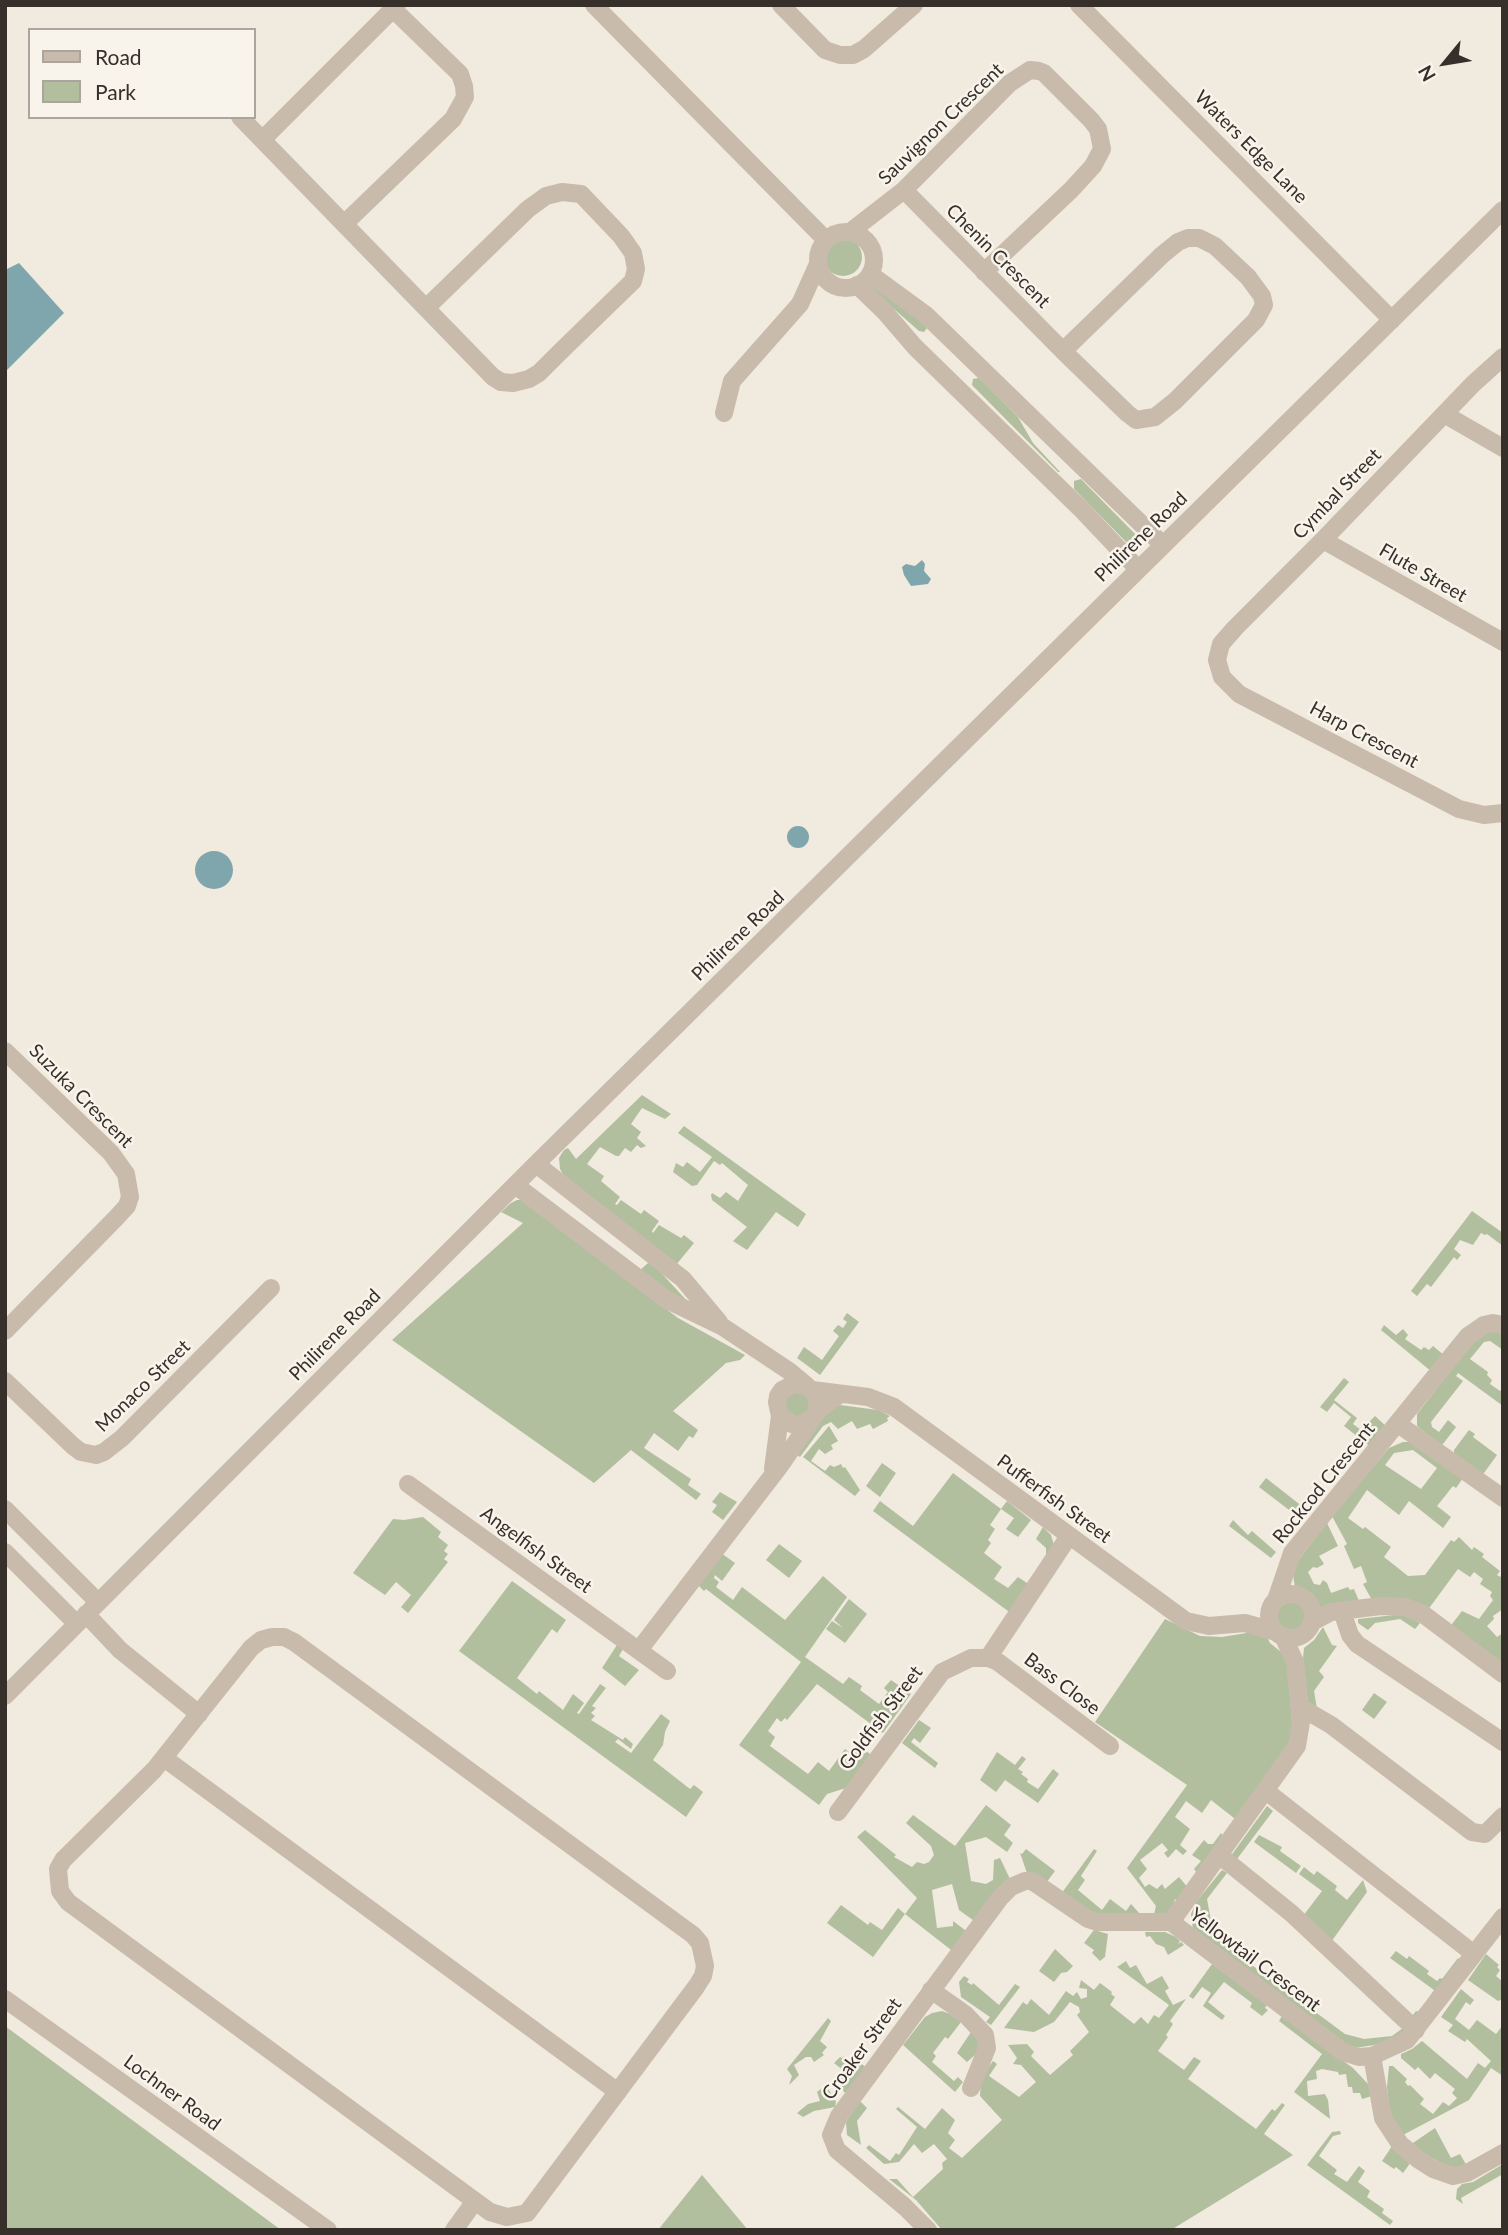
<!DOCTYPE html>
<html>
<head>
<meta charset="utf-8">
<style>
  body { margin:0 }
  #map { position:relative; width:1508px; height:2235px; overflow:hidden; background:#f1eade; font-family:Lato,sans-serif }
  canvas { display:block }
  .frame { position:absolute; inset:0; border:7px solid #372f2a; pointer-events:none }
  .legend { position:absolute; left:28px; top:28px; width:228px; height:91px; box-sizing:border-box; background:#f9f4eb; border:2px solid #aba59e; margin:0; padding:9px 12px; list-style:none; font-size:21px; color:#372f2a }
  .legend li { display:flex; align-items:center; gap:14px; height:35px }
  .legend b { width:35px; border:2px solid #aba59e }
  .north { position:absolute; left:1410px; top:28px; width:70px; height:70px; -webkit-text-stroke:5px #f9f4eb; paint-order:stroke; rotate:240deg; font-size:19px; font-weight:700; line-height:28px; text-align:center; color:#372f2a }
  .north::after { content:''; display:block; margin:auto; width:24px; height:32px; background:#372f2a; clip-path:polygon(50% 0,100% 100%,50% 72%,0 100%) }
</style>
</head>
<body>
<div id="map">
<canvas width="1508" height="2235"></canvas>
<div class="frame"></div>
<ul class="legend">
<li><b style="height:9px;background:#c9bbab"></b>Road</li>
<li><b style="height:19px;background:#b1bf9f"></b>Park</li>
</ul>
<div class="north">N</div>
</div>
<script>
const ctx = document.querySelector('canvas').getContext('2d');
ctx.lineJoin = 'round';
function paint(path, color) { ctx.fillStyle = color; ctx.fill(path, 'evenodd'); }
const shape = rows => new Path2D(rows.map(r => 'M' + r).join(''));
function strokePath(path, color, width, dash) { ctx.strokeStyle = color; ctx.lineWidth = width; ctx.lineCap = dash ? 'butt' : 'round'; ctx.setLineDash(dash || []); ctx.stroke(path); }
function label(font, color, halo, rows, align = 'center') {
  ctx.font = font + ' Lato,sans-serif'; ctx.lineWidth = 5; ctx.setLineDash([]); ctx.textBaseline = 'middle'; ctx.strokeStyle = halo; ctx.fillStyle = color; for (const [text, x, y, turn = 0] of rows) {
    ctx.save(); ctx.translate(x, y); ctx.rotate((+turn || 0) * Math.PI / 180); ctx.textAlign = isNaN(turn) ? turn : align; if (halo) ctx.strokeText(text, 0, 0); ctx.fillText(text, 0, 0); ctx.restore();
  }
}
paint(shape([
  '824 257a19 19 0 1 1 38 0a19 19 0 1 1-38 0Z',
  [870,283,914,312,927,328,924,332,919,331,869,287,868,284],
  [979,378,1018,417,1033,443,1060,472,1058,472,972,385,973,379],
  [1081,479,1141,540,1140,548,1132,548,1074,489,1074,481],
  [642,1095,671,1114,665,1119,642,1108,631,1124,641,1132,637,1138,646,1146,641,1148,637,1145,631,1152,625,1148,619,1156,616,1156,600,1147,587,1164,604,1176,601,1181,620,1197,615,1204,617,1205,621,1200,641,1214,644,1210,659,1221,652,1231,653,1233,659,1225,681,1238,684,1235,694,1243,676,1265,564,1176,560,1169,559,1158,564,1150,568,1148,576,1159],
  [684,1126,806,1214,798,1227,776,1212,747,1250,733,1241,747,1227,712,1200,711,1195,712,1193,720,1198,726,1192,738,1201,748,1185,722,1163,720,1165,714,1161,697,1185,692,1186,673,1172,676,1163,683,1167,687,1162,700,1172,712,1157,678,1133],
  [517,1200,524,1200,678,1318,745,1355,740,1360,726,1363,673,1411,698,1430,693,1438,689,1436,678,1451,654,1433,644,1448,691,1479,688,1485,701,1494,696,1500,631,1450,594,1483,392,1340,523,1223,501,1212,511,1203],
  [1472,1211,1503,1233,1503,1246,1487,1234,1485,1235,1481,1233,1473,1245,1460,1240,1454,1249,1461,1255,1457,1260,1454,1257,1431,1287,1427,1284,1417,1296,1411,1291],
  [648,1263,654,1265,689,1303,645,1279,639,1271],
  [847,1313,859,1322,820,1375,797,1358,804,1347,822,1360,839,1336,833,1331,838,1325,843,1328,847,1322,843,1319],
  [1384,1325,1396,1335,1403,1329,1408,1335,1405,1339,1421,1350,1424,1347,1429,1350,1433,1346,1445,1356,1432,1372,1381,1330],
  [1492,1330,1503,1332,1503,1350,1490,1341,1484,1342,1470,1359,1488,1372,1487,1375,1492,1380,1490,1384,1500,1391,1503,1388,1503,1406,1458,1373,1456,1376,1463,1381,1431,1422,1432,1427,1439,1432,1448,1420,1456,1427,1443,1444,1439,1444,1417,1426,1417,1414,1476,1338],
  [1344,1378,1349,1382,1334,1400,1357,1418,1353,1424,1361,1430,1375,1416,1387,1427,1371,1447,1344,1426,1351,1417,1334,1403,1327,1412,1320,1407],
  [802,1390,813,1405,801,1419,787,1415,785,1396],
  [840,1405,878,1410,890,1416,887,1418,888,1421,873,1429,870,1424,857,1429,852,1421,838,1429,831,1422,823,1426,800,1457,795,1453,827,1411],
  [829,1426,838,1441,831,1445,833,1449,825,1454,819,1449,811,1461,825,1471,830,1465,834,1467,841,1464,843,1468,845,1467,860,1490,855,1496,803,1457],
  [1469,1430,1475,1434,1473,1437,1497,1455,1484,1473,1480,1474,1454,1455,1454,1450],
  [1403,1442,1412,1442,1463,1478,1456,1488,1453,1486,1437,1506,1451,1517,1443,1528,1409,1501,1399,1515,1367,1490,1348,1518,1363,1529,1365,1527,1391,1547,1384,1557,1408,1576,1425,1575,1451,1540,1454,1542,1459,1537,1472,1550,1474,1547,1484,1554,1482,1557,1500,1571,1497,1575,1503,1578,1503,1609,1493,1616,1494,1619,1487,1626,1497,1637,1503,1633,1503,1660,1501,1663,1449,1628,1462,1611,1479,1619,1493,1600,1490,1596,1492,1592,1480,1584,1483,1579,1474,1572,1470,1577,1458,1569,1427,1611,1372,1600,1363,1584,1367,1582,1361,1566,1354,1569,1344,1546,1347,1544,1332,1516,1389,1448],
  [1413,1450,1437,1468,1421,1489,1385,1465,1394,1453],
  [882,1463,896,1473,880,1497,866,1486],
  [953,1473,1001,1509,1007,1501,1031,1520,1018,1537,1006,1529,1014,1518,1001,1509,990,1525,995,1529,988,1540,991,1543,984,1553,1002,1567,994,1579,1008,1588,1018,1577,1027,1583,1046,1557,1046,1548,1036,1539,1043,1527,1051,1535,1054,1545,1012,1614,873,1511,880,1501,913,1526],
  [1266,1478,1303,1507,1297,1516,1259,1487],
  [720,1492,737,1502,723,1520,712,1512,717,1505,712,1502],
  [423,1517,441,1532,438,1537,448,1545,444,1551,448,1554,444,1559,448,1562,408,1613,401,1607,411,1595,396,1582,385,1595,353,1573,393,1519,404,1520],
  [1233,1520,1248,1535,1252,1531,1276,1552,1271,1558,1229,1526],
  [1327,1523,1338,1546,1319,1556,1324,1564,1317,1568,1313,1567,1308,1572,1314,1584,1320,1585,1323,1580,1327,1583,1331,1593,1348,1587,1350,1590,1354,1589,1359,1601,1321,1608,1295,1588,1293,1574,1299,1559],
  [779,1544,802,1561,789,1578,766,1560],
  [721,1553,735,1563,722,1581,715,1575,714,1578,719,1582,716,1587,733,1600,742,1587,785,1620,823,1576,847,1597,805,1657,843,1684,849,1677,862,1686,860,1690,879,1704,888,1692,884,1688,891,1680,911,1694,883,1733,817,1684,787,1720,785,1718,781,1722,777,1718,768,1731,775,1737,770,1746,808,1774,818,1762,829,1771,845,1749,852,1754,858,1745,874,1757,852,1786,827,1794,819,1805,739,1745,801,1662,706,1589,704,1591,697,1584],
  [512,1581,566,1620,557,1633,552,1629,517,1678,537,1694,539,1691,563,1710,573,1694,584,1703,577,1713,579,1714,600,1684,606,1688,592,1706,596,1708,591,1713,595,1716,591,1720,623,1740,625,1737,633,1744,631,1749,618,1739,615,1742,631,1753,661,1714,670,1721,665,1732,663,1745,653,1760,690,1789,694,1785,703,1792,686,1817,459,1651],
  [849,1599,867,1614,845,1643,826,1629,832,1621,843,1628,834,1620],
  '1275 1615a15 15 0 1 1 30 0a15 15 0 1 1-30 0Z',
  [1404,1614,1420,1623,1415,1629,1400,1619,1375,1623,1368,1630,1358,1623,1358,1619],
  [1165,1619,1200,1636,1222,1637,1259,1631,1267,1637,1270,1643,1286,1656,1294,1739,1239,1822,1211,1800,1202,1813,1186,1801,1175,1817,1190,1829,1180,1845,1187,1851,1183,1855,1176,1849,1168,1858,1164,1853,1168,1850,1162,1843,1140,1860,1147,1869,1139,1878,1145,1887,1149,1884,1157,1889,1162,1884,1165,1889,1179,1877,1189,1889,1178,1901,1175,1899,1174,1902,1177,1904,1170,1913,1154,1914,1156,1906,1127,1868,1187,1785,1095,1722],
  [1323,1627,1332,1645,1337,1646,1319,1671,1324,1677,1314,1691,1317,1709,1308,1704,1303,1658,1304,1648,1314,1640],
  [617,1645,623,1649,619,1656,639,1670,625,1686,602,1668],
  [1374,1693,1387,1702,1374,1719,1362,1710],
  [919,1720,931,1728,920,1743,914,1738,911,1742,938,1763,935,1768,902,1743],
  [997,1752,1015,1765,1022,1756,1026,1759,1018,1769,1023,1772,1021,1774,1028,1779,1027,1782,1038,1789,1053,1769,1059,1774,1038,1803,1005,1780,996,1792,980,1780],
  [986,1805,1011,1825,1004,1835,1013,1843,1007,1852,986,1837,965,1843,971,1881,986,1884,993,1880,994,1860,1000,1858,1011,1881,977,1923,959,1910,952,1884,932,1890,937,1928,953,1926,953,1921,969,1933,955,1953,905,1914,873,1957,827,1923,841,1905,868,1925,870,1922,882,1930,898,1908,905,1914,917,1898,857,1837,865,1830,896,1855,894,1857,912,1867,917,1862,924,1864,929,1862,934,1855,931,1846,906,1823,913,1815,955,1846],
  [1267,1806,1273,1811,1234,1863,1230,1857],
  [1221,1833,1224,1837,1197,1873,1194,1869,1201,1861,1192,1855,1204,1840,1208,1844,1213,1844],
  [1259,1835,1282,1847,1280,1851,1301,1866,1296,1873,1254,1842],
  [1026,1849,1055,1871,1046,1883,1028,1876,1020,1853,1022,1854],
  [1094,1849,1097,1851,1081,1876,1085,1880,1078,1890,1102,1910,1110,1899,1126,1911,1131,1904,1141,1915,1102,1919,1061,1894],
  [1304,1867,1314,1875,1317,1871,1337,1886,1335,1890,1347,1900,1363,1880,1367,1892,1331,1942,1303,1916,1322,1891,1299,1874],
  [1222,1870,1227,1873,1207,1899,1214,1937,1345,2034,1364,2039,1392,2036,1403,2028,1407,2032,1398,2041,1355,2048,1341,2042,1193,1930,1191,1914,1196,1902],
  [1094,1930,1108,1934,1105,1957,1100,1961,1092,1953,1094,1950,1084,1943],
  [1145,1932,1165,1932,1176,1937,1180,1941,1178,1944,1181,1942,1184,1945,1168,1955,1164,1947,1156,1944,1150,1936,1146,1937],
  [1055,1949,1073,1966,1067,1972,1061,1973,1054,1982,1039,1971],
  [1396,1951,1407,1959,1409,1956,1429,1971,1427,1974,1437,1981,1440,1978,1442,1979,1458,1958,1463,1962,1418,2024,1410,2019,1416,2011,1419,2012,1434,1990,1390,1958],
  [1486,1954,1499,1965,1497,1967,1500,1970,1496,1976,1503,1982,1503,1999,1498,2001,1468,1980],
  [1126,1961,1130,1968,1136,1965,1147,1984,1162,1976,1169,1988,1165,1991,1173,2005,1186,1999,1170,2021,1173,2024,1166,2035,1168,2037,1158,2051,1184,2070,1194,2057,1201,2061,1188,2079,1256,2129,1272,2109,1275,2111,1282,2103,1285,2105,1264,2134,1293,2155,1171,2230,942,2230,916,2200,889,2179,897,2179,913,2197,943,2169,942,2163,947,2159,934,2144,922,2153,914,2144,899,2162,884,2164,866,2148,869,2145,890,2161,896,2153,899,2155,917,2127,896,2109,898,2107,925,2129,942,2108,955,2120,948,2133,955,2140,949,2148,962,2158,1002,2120,980,2096,981,2078,993,2061,997,2064,989,2076,1019,2097,1036,2082,1021,2065,1013,2064,1017,2058,1008,2045,1027,2044,1034,2052,1031,2056,1050,2075,1073,2055,1070,2051,1089,2032,1077,2015,1080,2012,1079,2007,1070,2002,1054,2022,1034,2032,1004,2028,1023,2002,1027,2005,1031,1999,1049,2015,1066,1991,1073,1996,1077,1992,1081,1999,1087,1997,1087,1989,1079,1988,1081,1980,1094,1990,1100,1983,1112,1992,1111,1994,1115,1997,1110,2005,1134,2024,1141,2017,1148,2024,1154,2015,1159,2018,1169,2005,1117,1967],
  [1212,1964,1267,2005,1265,2008,1268,2010,1262,2016,1250,2007,1252,2003,1224,1982,1208,2002,1225,2016,1222,2020,1203,2006,1211,1993,1202,1987,1193,1999,1189,1996],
  [964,1976,969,1979,967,1982,972,1985,973,1983,999,2005,1015,1984,1020,1987,991,2025,986,2022,990,2017,961,1997,959,1982],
  [1461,1989,1474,2000,1470,2005,1466,2002,1455,2019,1469,2030,1477,2020,1496,2034,1503,2025,1503,2076,1491,2068,1469,2100,1401,2136,1393,2123,1389,2105,1387,2087,1389,2066,1393,2066,1407,2079,1405,2082,1408,2086,1410,2085,1424,2099,1420,2104,1433,2114,1443,2102,1449,2106,1457,2098,1452,2093,1455,2089,1435,2073,1430,2079,1418,2067,1415,2070,1401,2058,1401,2054,1412,2049,1422,2041,1467,2079,1478,2063,1485,2068,1491,2061,1467,2039,1465,2042,1448,2031,1453,2025,1441,2017],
  [942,2011,950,2014,961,2022,948,2039,945,2037,933,2053,936,2056,932,2062,954,2081,958,2077,963,2082,955,2092,903,2045,925,2017,932,2013],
  [1282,2016,1353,2068,1368,2084,1372,2096,1362,2099,1360,2093,1353,2093,1352,2087,1348,2087,1346,2074,1339,2075,1338,2072,1322,2069,1316,2071,1317,2079,1307,2081,1308,2096,1325,2094,1328,2100,1330,2119,1294,2092,1322,2054,1279,2021],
  [828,2018,831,2021,820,2041,827,2047,822,2053,824,2055,814,2062,811,2057,806,2057,794,2065,799,2075,789,2085,792,2076,787,2069],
  [5,2026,281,2230,5,2230],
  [973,2029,980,2044,975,2055,967,2062,957,2053],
  [844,2056,851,2062,854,2058,867,2068,847,2093,844,2092,836,2079,837,2075,844,2071,834,2063,840,2057,842,2058],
  [826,2085,836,2102,835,2107,814,2111,803,2117,797,2113,808,2104,820,2101,817,2092],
  [861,2102,867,2108,857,2121,861,2145,847,2135,846,2122,858,2103],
  [1435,2128,1451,2158,1460,2154,1468,2168,1456,2172,1410,2145],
  [1340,2131,1341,2134,1333,2136,1319,2156,1337,2170,1334,2174,1347,2182,1359,2166,1365,2171,1358,2182,1370,2191,1367,2197,1384,2209,1382,2213,1393,2221,1390,2225,1307,2165,1332,2132],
  [1392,2146,1411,2162,1403,2173,1396,2167,1394,2169,1382,2161],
  [1503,2164,1503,2174,1461,2198,1463,2204,1456,2199,1457,2189,1462,2184,1473,2182],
  [702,2175,748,2230,658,2230]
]), '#b1bf9f');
paint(shape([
  [19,263,64,313,5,372,5,270],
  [922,560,925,564,924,571,931,579,928,584,911,586,904,575,902,567,906,564,915,566],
  '787 837a11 11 0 1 1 22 0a11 11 0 1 1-22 0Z',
  '195 870a19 19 0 1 1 38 0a19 19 0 1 1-38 0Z'
]), '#7fa6ac');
strokePath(shape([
  [594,5,826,240],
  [781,5,825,50,840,55,853,55,864,49,914,5],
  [1079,5,1392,320],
  [240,117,493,377,501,382,513,383,529,379,539,373,559,353,633,281,636,269,633,253,621,236,581,194,562,192,546,196,528,209,426,308],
  [263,139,397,5],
  [904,190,1063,351,1127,413,1136,420,1155,417,1175,401,1256,320,1264,305,1262,296,1248,277,1215,246,1199,238,1188,238,1178,242,1162,255,1063,351],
  [344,224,453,119,465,97,464,86,460,74,393,9],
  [850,232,904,190,1010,83,1030,70,1039,71,1044,73,1091,120,1098,129,1102,149,1093,166,1071,190,984,272],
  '818 260a28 28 0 1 1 56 0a28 28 0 1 1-56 0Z',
  [870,274,926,315,1162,544],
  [857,285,884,311,915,347,1082,510,1138,569],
  [1503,357,1473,384,1323,540,1235,628,1221,644,1217,660,1222,677,1239,694,1459,809,1484,815,1503,813],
  [724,413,732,381,800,304,818,264],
  [1444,414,1503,448],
  [1323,540,1503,642],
  [5,1051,111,1153,126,1174,130,1197,127,1206,116,1218,5,1331],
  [536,1164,683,1279,719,1322],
  [515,1185,667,1300,723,1327,789,1371,807,1386],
  [5,1381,73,1446,81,1452,96,1455,104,1452,122,1438,271,1288],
  [812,1390,868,1397,894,1407,1186,1621,1209,1626,1245,1623,1276,1632],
  [817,1411,817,1396,807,1386,794,1384,782,1390,778,1396,777,1402,780,1416,792,1424,799,1425,813,1418,817,1411,840,1394],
  [1398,1424,1503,1498],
  [773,1469,780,1416],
  [408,1484,667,1671],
  [5,1509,98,1602],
  [5,1552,77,1624],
  '1269 1616a22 22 0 1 1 44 0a22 22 0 1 1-44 0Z',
  [1276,1600,1292,1553,1468,1336,1484,1325,1493,1323,1503,1325],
  [1342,1611,1350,1635,1357,1644,1503,1742],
  [86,1614,120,1650,199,1714],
  [1312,1622,1331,1612,1381,1606,1405,1607,1423,1614,1503,1674],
  [272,1637,284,1637,294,1642,693,1935,700,1943,705,1966,703,1976,696,1987,527,2213,507,2217,490,2212,68,1902,60,1891,58,1869,63,1860,154,1770,251,1648,261,1640,272,1637],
  [639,1650,779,1467,813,1418],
  [988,1658,1069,1536],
  [5,1696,536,1164,1503,210],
  [1300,1707,1331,1725,1472,1832,1485,1834,1503,1816],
  [164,1758,618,2092],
  [1266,1791,1474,1954],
  [838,1812,942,1672,971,1658,988,1658,998,1662,1110,1746],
  [1219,1855,1291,1913,1416,2030],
  [1171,1922,1343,2052,1359,2057,1372,2056,1407,2040,1503,1917],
  [1171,1922,1297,1746,1301,1722,1295,1662,1283,1636],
  [931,1990,965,2014,985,2035,987,2048,971,2088],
  [5,1999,328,2230],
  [1372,2056,1383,2118,1400,2144,1419,2160,1433,2169,1453,2176,1467,2173,1503,2153],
  [454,2230,475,2201],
  [928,2230,905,2207,837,2150,831,2135,839,2116,1000,1898,1011,1887,1025,1881,1032,1881,1088,1919,1097,1922,1171,1922]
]), '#c9bbab', 18);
label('19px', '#372f2a', '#f9f4eb', [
  ["Sauvignon Crescent",941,124,-44],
  ["Waters Edge Lane",1251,147,45],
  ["Chenin Crescent",998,256,45],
  ["Cymbal Street",1337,494,-46],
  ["Philirene Road",1141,537,-44],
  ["Flute Street",1423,573,30],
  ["Harp Crescent",1364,735,28],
  ["Philirene Road",738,936,-44],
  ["Suzuka Crescent",81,1096,45],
  ["Philirene Road",335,1335,-45],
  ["Monaco Street",143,1386,-44],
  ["Rockcod Crescent",1324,1483,-51],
  ["Pufferfish Street",1054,1499,36],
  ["Angelfish Street",536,1550,36],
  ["Bass Close",1062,1684,37],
  ["Goldfish Street",881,1718,-53],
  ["Yellowtail Crescent",1255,1960,37],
  ["Croaker Street",862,2049,-54],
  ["Lochner Road",172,2093,36]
]);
</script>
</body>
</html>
